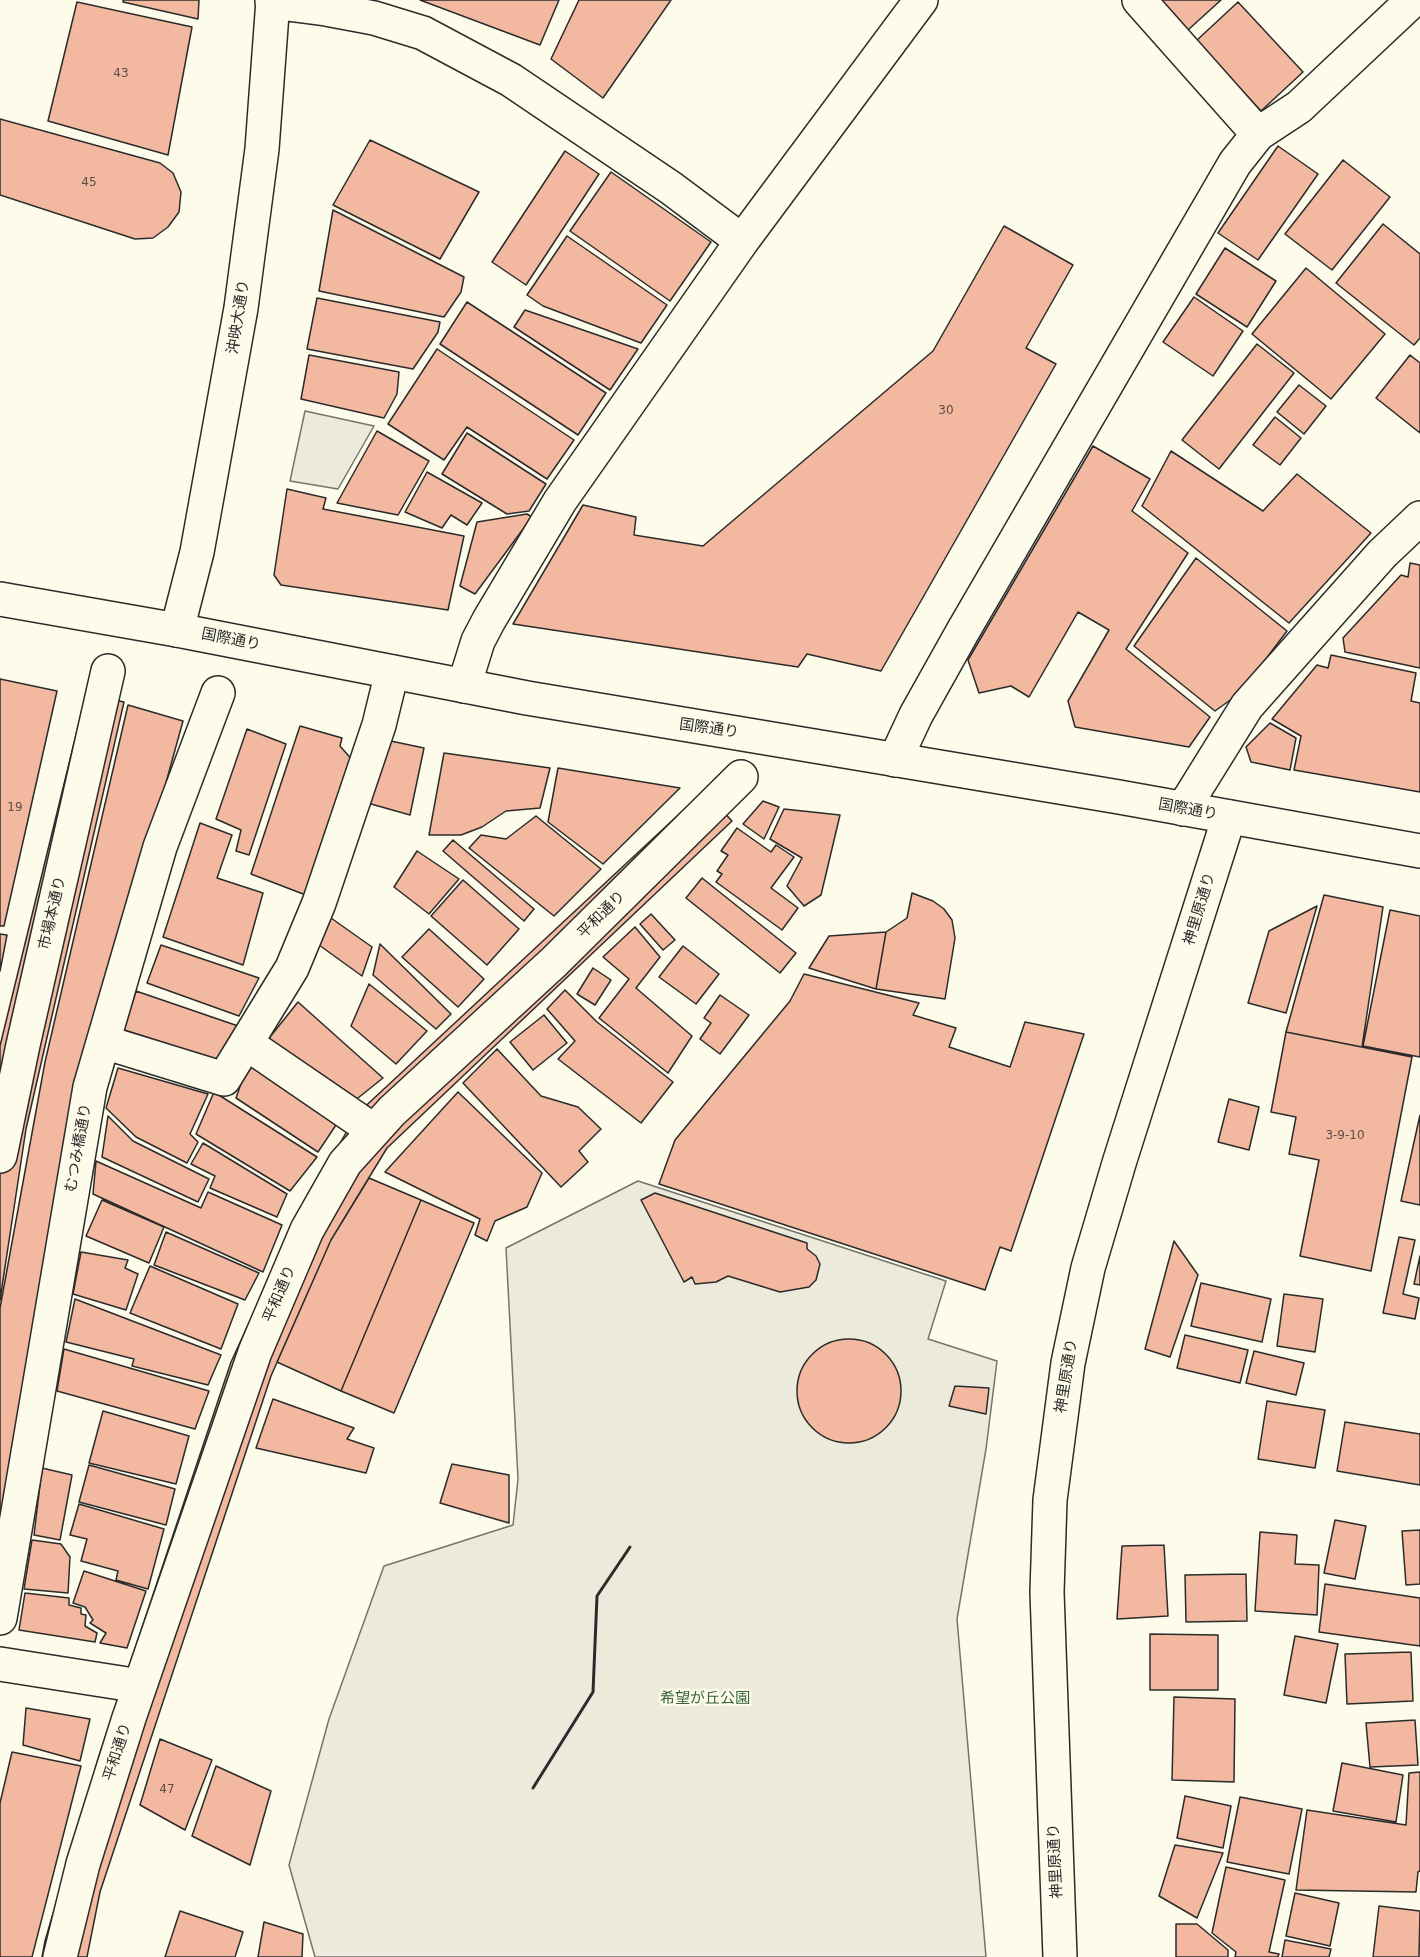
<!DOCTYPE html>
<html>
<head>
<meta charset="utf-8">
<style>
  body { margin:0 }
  canvas { display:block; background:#fdfbea }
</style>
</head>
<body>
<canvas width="1420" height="1957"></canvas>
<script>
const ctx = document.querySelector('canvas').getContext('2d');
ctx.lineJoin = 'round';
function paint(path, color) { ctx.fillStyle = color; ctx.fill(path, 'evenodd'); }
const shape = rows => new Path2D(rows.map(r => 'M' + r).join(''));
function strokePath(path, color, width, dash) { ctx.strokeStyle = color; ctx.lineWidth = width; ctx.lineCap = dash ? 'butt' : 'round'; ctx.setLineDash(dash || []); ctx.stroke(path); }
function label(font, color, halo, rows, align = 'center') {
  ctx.font = font + ' "DejaVu Sans","Noto Sans JP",sans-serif'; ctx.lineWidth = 4.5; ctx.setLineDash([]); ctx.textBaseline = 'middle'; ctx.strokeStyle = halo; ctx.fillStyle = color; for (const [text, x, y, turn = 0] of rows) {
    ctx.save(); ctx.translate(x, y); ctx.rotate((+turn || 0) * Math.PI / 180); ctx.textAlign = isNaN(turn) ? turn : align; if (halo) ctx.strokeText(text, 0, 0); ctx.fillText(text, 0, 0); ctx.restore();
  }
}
const green = shape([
  [305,411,374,426,338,489,290,481,305,411],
  [638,1181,946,1281,928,1339,997,1361,986,1449,957,1619,986,1957,315,1957,289,1865,329,1719,384,1566,513,1525,518,1479,506,1248,638,1181]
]);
paint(green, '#ecebdb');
strokePath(green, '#74746e', 1.5);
const building = shape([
  [123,0,199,0,198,19,123,2,123,0],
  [420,0,559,0,540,45,420,0],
  [579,0,671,0,603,98,551,59,579,0],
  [1161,0,1221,0,1188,30,1161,0],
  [77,2,192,27,168,155,48,121,77,2],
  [1238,2,1303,72,1261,111,1196,41,1238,2],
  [0,119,160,163,173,173,181,192,179,212,168,227,153,238,135,239,0,195,0,119],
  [370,140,479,192,440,259,333,205,370,140],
  [1278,146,1318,174,1258,260,1218,233,1278,146],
  [565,151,599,174,526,285,492,262,565,151],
  [1343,160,1390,197,1332,270,1285,234,1343,160],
  [611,172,711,242,670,301,570,231,611,172],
  [333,210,464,277,461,292,444,317,319,291,333,210],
  [1383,224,1420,254,1420,338,1414,345,1336,283,1383,224],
  [1004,226,1073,265,1026,348,1056,364,881,671,807,654,798,667,513,624,583,505,636,517,634,535,703,546,933,351,1004,226],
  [567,236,667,305,641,343,543,306,527,295,567,236],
  [1225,248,1276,281,1247,327,1196,294,1225,248],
  [1306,268,1385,334,1331,399,1252,334,1306,268],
  [1194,297,1243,331,1213,376,1163,342,1194,297],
  [317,298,440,322,438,332,413,369,307,349,317,298],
  [467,302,606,393,578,435,440,344,467,302],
  [525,310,638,349,610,390,514,327,525,310],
  [1257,344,1294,373,1219,469,1182,440,1257,344],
  [437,349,574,440,547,479,467,427,444,460,388,424,437,349],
  [309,355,399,372,397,394,384,418,301,399,309,355],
  [1410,355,1420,363,1420,433,1376,398,1410,355],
  [1299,385,1326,406,1304,434,1277,412,1299,385],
  [1275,417,1301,438,1280,465,1253,445,1275,417],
  [377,431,429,461,398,515,337,503,377,431],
  [467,433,546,484,529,511,507,514,442,474,467,433],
  [1093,446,1150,479,1132,511,1188,553,1126,649,1210,717,1189,747,1075,727,1068,701,1109,630,1078,612,1029,697,1011,686,979,693,968,660,1093,446],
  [1171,451,1263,511,1297,474,1371,533,1289,623,1142,506,1171,451],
  [427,472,482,503,467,525,451,515,442,528,405,512,427,472],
  [287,489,326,498,323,509,464,536,448,610,281,585,274,575,287,489],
  [527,514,532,517,475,594,460,586,477,522,527,514],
  [1196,558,1287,631,1240,693,1215,711,1134,646,1196,558],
  [1410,563,1420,565,1420,668,1345,652,1343,638,1401,575,1408,577,1410,563],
  [1331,655,1416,673,1411,701,1420,703,1420,792,1294,770,1301,736,1272,719,1317,665,1328,668,1331,655],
  [0,679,57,691,4,926,0,926,0,679],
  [86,694,124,702,26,1129,0,1300,0,1046,86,694],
  [128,705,183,721,85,1076,0,1586,0,1308,45,1062,128,705],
  [1270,723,1296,738,1290,770,1251,762,1246,747,1270,723],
  [300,726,342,738,340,746,354,762,311,897,251,874,300,726],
  [247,729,286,744,249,855,236,851,241,830,216,819,247,729],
  [386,740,424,748,410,815,364,802,386,740],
  [444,753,550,768,540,808,506,811,482,827,461,835,429,835,444,753],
  [558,768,680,788,603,864,548,822,558,768],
  [704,791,732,821,387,1148,331,1240,271,1376,100,1892,87,1957,42,1957,45,1941,99,1756,231,1362,296,1221,356,1115,704,791],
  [763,801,779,807,764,839,743,824,763,801],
  [784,809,840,815,821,895,804,906,787,886,802,858,770,839,784,809],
  [536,816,601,869,554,916,469,848,481,835,506,839,536,816],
  [200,823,232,835,217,878,263,893,243,965,163,937,200,823],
  [737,828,771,852,776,845,794,857,771,888,798,908,782,930,716,882,722,874,717,871,728,855,721,851,737,828],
  [453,840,534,909,524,921,443,851,453,840],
  [417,851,459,879,429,914,394,887,417,851],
  [702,878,796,953,780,973,686,898,702,878],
  [463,880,519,929,487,965,431,916,463,880],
  [912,893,933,901,944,909,952,920,955,938,945,999,876,989,886,932,907,918,912,893],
  [1324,895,1383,907,1362,1047,1286,1032,1324,895],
  [1317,906,1286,1013,1248,1003,1269,931,1317,906],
  [1390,910,1420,916,1420,1057,1363,1046,1390,910],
  [651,914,675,940,663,950,640,924,651,914],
  [331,918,372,947,362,976,319,945,331,918],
  [635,927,660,957,636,988,692,1036,668,1073,599,1018,629,979,603,957,635,927],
  [429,929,484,979,458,1007,402,957,429,929],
  [886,932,876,989,809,968,829,936,886,932],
  [0,934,7,935,0,971,0,934],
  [380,944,451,1014,436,1029,373,975,380,944],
  [161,945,259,978,239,1016,147,983,161,945],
  [683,946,719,974,696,1004,659,977,683,946],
  [593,968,611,980,595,1005,577,994,593,968],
  [804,974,919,1003,913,1015,956,1028,949,1047,1010,1067,1025,1022,1084,1034,1011,1251,1000,1247,985,1290,659,1184,675,1140,790,1001,804,974],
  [369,984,427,1031,396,1064,351,1026,369,984],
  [565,990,597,1022,673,1082,641,1123,558,1059,575,1041,547,1009,565,990],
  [136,991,241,1027,224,1062,124,1030,136,991],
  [720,995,749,1015,720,1054,700,1039,711,1023,704,1018,720,995],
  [298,1002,383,1078,348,1106,262,1047,298,1002],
  [544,1015,567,1043,533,1070,510,1042,544,1015],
  [1286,1032,1412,1057,1371,1271,1300,1256,1319,1160,1289,1154,1296,1117,1271,1112,1286,1032],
  [497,1049,541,1096,578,1107,601,1129,579,1151,588,1162,561,1187,463,1083,497,1049],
  [256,1057,342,1116,318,1152,236,1098,246,1069,256,1057],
  [118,1068,208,1094,190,1134,198,1142,187,1163,136,1137,106,1108,118,1068],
  [214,1092,317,1157,290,1191,196,1134,214,1092],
  [458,1092,542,1173,527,1207,495,1221,487,1241,475,1235,480,1219,385,1172,458,1092],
  [1229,1099,1259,1107,1249,1150,1218,1142,1229,1099],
  [1420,1115,1420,1205,1401,1201,1420,1115],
  [108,1116,133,1141,209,1179,198,1202,102,1157,108,1116],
  [203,1143,287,1194,277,1217,210,1188,215,1176,191,1164,203,1143],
  [96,1161,201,1208,208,1192,282,1225,263,1272,93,1194,96,1161],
  [369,1178,421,1200,341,1391,277,1362,331,1240,369,1178],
  [655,1193,807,1243,807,1249,816,1256,820,1264,816,1280,809,1287,780,1292,728,1276,716,1282,695,1284,692,1277,684,1282,641,1200,655,1193],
  [102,1200,164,1227,149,1263,86,1236,102,1200],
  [421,1200,474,1223,394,1413,341,1391,421,1200],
  [166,1232,259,1273,245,1300,154,1265,166,1232],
  [1399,1237,1415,1240,1403,1294,1419,1298,1415,1319,1383,1313,1399,1237],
  [1174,1241,1198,1275,1170,1357,1145,1349,1174,1241],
  [81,1252,128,1260,125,1268,138,1274,126,1310,73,1294,81,1252],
  [1420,1256,1420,1285,1414,1284,1420,1256],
  [150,1266,238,1304,221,1349,130,1313,150,1266],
  [1201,1283,1271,1299,1262,1342,1191,1326,1201,1283],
  [1284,1294,1323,1299,1315,1352,1277,1346,1284,1294],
  [75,1299,221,1355,208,1385,132,1366,134,1359,66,1342,75,1299],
  [1185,1335,1248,1350,1240,1383,1177,1368,1185,1335],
  '797 1391a52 52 0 1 1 104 0a52 52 0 1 1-104 0Z',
  [64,1349,209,1391,195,1429,57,1391,64,1349],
  [1254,1351,1304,1363,1296,1395,1246,1383,1254,1351],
  [955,1386,989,1388,986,1414,949,1406,955,1386],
  [273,1399,354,1428,347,1439,374,1448,366,1473,256,1448,273,1399],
  [1267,1401,1325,1410,1315,1468,1258,1459,1267,1401],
  [103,1411,189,1436,176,1484,89,1463,103,1411],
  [1345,1422,1420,1434,1420,1485,1337,1471,1345,1422],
  [452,1464,509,1475,509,1523,440,1503,452,1464],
  [89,1465,175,1489,166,1525,79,1502,89,1465],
  [42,1468,72,1475,60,1540,34,1535,42,1468],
  [79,1504,164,1529,148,1589,116,1580,118,1571,81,1561,87,1539,70,1535,79,1504],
  [1335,1520,1366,1526,1355,1579,1324,1573,1335,1520],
  [1420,1530,1420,1584,1406,1585,1402,1531,1420,1530],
  [1260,1532,1297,1535,1295,1564,1319,1565,1317,1615,1255,1611,1260,1532],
  [32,1540,61,1544,70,1557,68,1593,24,1589,32,1540],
  [1164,1545,1168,1616,1117,1619,1122,1546,1164,1545],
  [84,1571,146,1591,127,1648,100,1643,106,1633,90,1623,93,1620,85,1607,73,1603,84,1571],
  [1246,1574,1247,1621,1186,1622,1185,1575,1246,1574],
  [1325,1584,1420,1598,1420,1646,1319,1632,1325,1584],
  [25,1593,69,1598,69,1605,81,1608,81,1614,86,1615,85,1626,97,1633,95,1642,19,1630,25,1593],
  [1150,1634,1218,1635,1218,1690,1150,1690,1150,1634],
  [1295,1636,1338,1644,1326,1703,1284,1695,1295,1636],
  [1411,1652,1413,1701,1347,1704,1345,1654,1411,1652],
  [1174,1697,1235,1699,1234,1782,1172,1780,1174,1697],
  [26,1708,90,1719,80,1761,23,1745,26,1708],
  [1415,1720,1418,1765,1370,1767,1366,1723,1415,1720],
  [160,1739,212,1760,185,1830,140,1805,160,1739],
  [12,1752,81,1766,32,1957,0,1957,0,1803,12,1752],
  [1342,1763,1403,1775,1396,1822,1333,1811,1342,1763],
  [216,1766,271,1791,250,1865,192,1836,216,1766],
  [1420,1772,1420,1871,1418,1872,1416,1892,1296,1890,1307,1810,1406,1825,1409,1773,1420,1772],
  [1185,1796,1231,1806,1223,1848,1177,1838,1185,1796],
  [1240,1797,1302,1809,1289,1874,1227,1862,1240,1797],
  [1175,1845,1223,1853,1197,1918,1159,1896,1175,1845],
  [1226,1867,1285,1880,1269,1952,1279,1954,1278,1957,1235,1957,1236,1952,1212,1933,1226,1867],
  [1295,1893,1339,1903,1330,1946,1286,1936,1295,1893],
  [1379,1906,1420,1911,1419,1957,1373,1957,1379,1906],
  [180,1911,243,1932,235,1957,165,1957,180,1911],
  [264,1922,303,1934,302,1957,258,1957,264,1922],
  [1176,1924,1197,1924,1228,1950,1228,1957,1176,1957,1176,1924],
  [1285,1940,1331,1949,1329,1957,1282,1957,1285,1940]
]);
paint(building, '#f2b8a0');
strokePath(building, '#2b2b2b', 1.5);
const minor = shape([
  [1139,0,1258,134],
  [272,2,326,9,374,18,423,33,511,80,671,188,742,241],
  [177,630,197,552,241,308,262,149,273,0],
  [464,686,478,641,489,620,560,501,742,241,921,0],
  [895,760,916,715,963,631,1235,163,1258,134,1299,107,1413,0],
  [1183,809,1247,706,1382,554,1420,518],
  [104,1042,224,1079,292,968,319,903,379,725,392,672],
  [246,1043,373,1130],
  [0,1156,23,1045,108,671],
  [0,1618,90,1087,160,847,218,693],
  [0,1664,140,1686],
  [60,1957,83,1864,129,1718,255,1352,307,1230,345,1163,392,1111,554,962,741,777],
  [1060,1957,1047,1592,1050,1500,1068,1363,1088,1268,1120,1160,1229,817]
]);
const major = shape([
  [0,599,177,630,527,698,1119,797,1420,851]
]);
strokePath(minor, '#2b2b2b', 36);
strokePath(major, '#2b2b2b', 36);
strokePath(minor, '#fdfbea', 33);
strokePath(major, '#fdfbea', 33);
strokePath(shape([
  [533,1788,593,1692,597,1596,630,1547]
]), '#2b2b2b', 3);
label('12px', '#5d4e48', null, [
  ["43",121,74],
  ["45",89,183],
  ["30",946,411],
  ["19",15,808],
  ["3-9-10",1345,1136],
  ["47",167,1790]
]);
label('15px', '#2b2b2b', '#fdfbea', [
  ["沖映大通り",239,317,-81],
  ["国際通り",231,640,11],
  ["国際通り",709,729,8],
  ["国際通り",1188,810,10],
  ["神里原通り",1200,909,-73],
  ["市場本通り",53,913,-77],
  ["平和通り",602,915,-45],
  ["むつみ橋通り",79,1148,-80],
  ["平和通り",280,1294,-67],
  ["神里原通り",1067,1376,-81],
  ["平和通り",118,1752,-72],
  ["神里原通り",1056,1861,-93]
]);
label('15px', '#34623c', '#fdfbea', [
  ["希望が丘公園",705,1699]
]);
</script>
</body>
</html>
